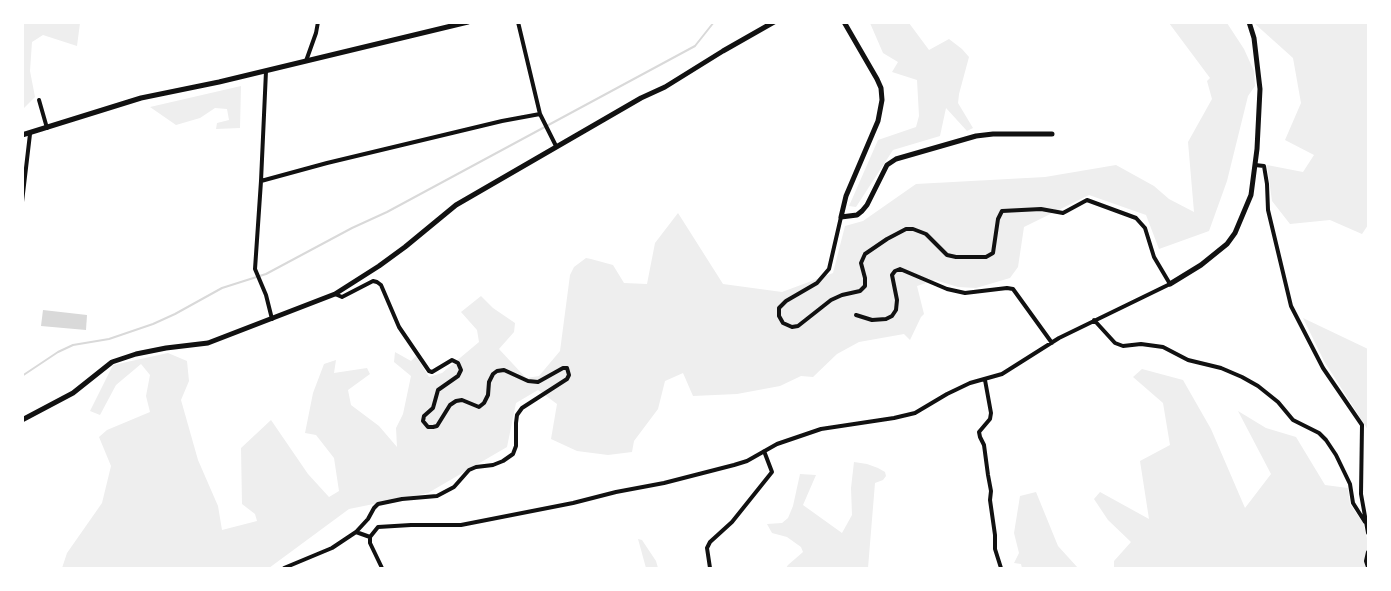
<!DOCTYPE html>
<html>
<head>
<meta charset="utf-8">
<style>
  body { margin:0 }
  #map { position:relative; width:1391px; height:591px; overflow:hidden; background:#fff; font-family:Overpass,sans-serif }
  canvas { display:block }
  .frame { position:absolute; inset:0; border:24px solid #fff; pointer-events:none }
</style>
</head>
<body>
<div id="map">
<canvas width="1391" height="591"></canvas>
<div class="frame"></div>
</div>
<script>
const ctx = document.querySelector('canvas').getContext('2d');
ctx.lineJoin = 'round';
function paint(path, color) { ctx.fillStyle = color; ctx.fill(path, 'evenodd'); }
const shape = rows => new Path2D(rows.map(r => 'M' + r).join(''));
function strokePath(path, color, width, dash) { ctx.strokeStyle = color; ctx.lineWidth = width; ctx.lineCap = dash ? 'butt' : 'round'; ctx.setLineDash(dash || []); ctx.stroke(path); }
paint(shape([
  [23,22,80,23,77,46,43,35,32,42,30,71,35,97,23,109],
  [870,23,909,23,929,50,949,39,962,49,969,57,959,94,958,103,973,128,967,131,946,108,940,136,893,150,856,207,849,206,878,140,916,127,919,116,917,80,892,72,898,62,883,53],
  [1169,23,1227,23,1244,49,1254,71,1255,86,1248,96,1227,181,1209,231,1159,249,1146,215,1089,195,1024,227,1018,267,1010,278,976,288,958,287,935,280,917,286,924,314,921,317,910,340,904,334,859,342,837,354,813,377,801,376,780,386,737,394,693,396,683,373,665,381,658,409,634,441,632,452,608,455,577,451,551,439,557,404,538,390,516,403,507,447,428,493,349,509,269,568,62,568,67,553,102,503,111,466,99,437,107,430,150,412,146,396,150,375,141,364,116,385,100,415,90,411,113,365,168,353,187,361,189,381,181,400,198,460,218,506,222,530,257,521,255,514,242,504,241,448,271,420,308,474,329,497,339,491,334,458,316,435,305,433,313,393,324,364,336,360,334,373,367,368,370,374,348,390,351,405,379,426,397,447,396,428,403,414,411,376,394,362,395,352,411,361,416,356,429,377,442,373,479,342,477,330,461,312,481,296,493,308,515,323,514,332,499,349,526,378,539,376,560,351,570,275,574,267,586,258,591,259,613,265,624,283,647,284,655,243,678,213,723,284,782,292,833,273,845,226,863,221,916,184,1045,177,1116,165,1154,186,1169,199,1194,212,1188,142,1212,99,1207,81,1210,78],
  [1254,23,1368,23,1368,225,1362,234,1330,220,1290,224,1272,201,1267,165,1303,172,1314,155,1285,140,1301,103,1293,58],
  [241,86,240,128,216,129,217,123,229,120,227,109,215,108,200,118,176,125,150,107],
  [1303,318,1368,349,1368,430,1324,361],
  [1142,369,1183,380,1211,429,1245,508,1271,474,1238,411,1266,428,1296,437,1325,485,1348,488,1350,504,1363,523,1368,542,1368,568,1114,568,1114,561,1131,542,1108,520,1094,499,1100,492,1149,519,1140,461,1170,445,1163,403,1133,377],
  [854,462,867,464,878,468,885,472,886,476,883,480,875,483,868,568,786,568,788,565,803,552,801,547,787,537,772,533,767,524,782,523,788,518,793,506,800,474,816,475,803,505,842,533,852,515,851,488],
  [1036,492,1058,546,1078,568,1022,568,1021,564,1014,563,1019,553,1014,533,1020,496],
  [638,539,642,540,656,561,658,568,646,568]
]), '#eee');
paint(shape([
  [43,310,87,315,86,330,41,326]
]), '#d9d9d9');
strokePath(shape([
  [22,376,58,352,73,345,109,339,153,324,175,314,222,288,266,274,352,228,387,212,695,46,714,22]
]), '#d9d9d9', 2);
strokePath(shape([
  [518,22,540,114,556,146],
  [306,61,316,33,318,22],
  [266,71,261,181,255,269,266,295,272,319],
  [39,100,47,128],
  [1255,165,1264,166,1267,184,1268,210,1291,306,1323,368,1362,425,1361,494,1368,533],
  [261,181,327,163,502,121,540,114],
  [22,202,30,134],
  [856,315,872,320,886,319,892,316,896,310,897,300,892,275,895,271,900,269,947,289,965,293,1007,288,1013,289,1052,343],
  [1094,320,1115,343,1123,346,1141,344,1163,347,1188,360,1221,368,1242,377,1258,386,1278,402,1293,420,1319,433,1326,440,1336,455,1350,484,1353,503,1365,522],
  [985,380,991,413,990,419,979,432,980,437,984,445,988,475,991,491,990,500,995,535,995,549,1001,568],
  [356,532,370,537],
  [1368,552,1366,561,1368,567],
  [284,568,332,548,356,532,368,519,374,508,378,504,402,499,437,496,454,487,469,470,476,467,493,465,503,461,513,454,516,446,516,423,517,415,522,408,567,379,569,375,567,368,563,368,538,382,528,381,504,370,497,371,493,374,489,382,488,395,484,403,479,407,462,400,456,401,450,405,437,426,433,427,428,427,423,421,424,416,433,408,438,390,458,376,461,370,458,363,452,360,432,372,429,371,399,327,381,285,377,282,373,281,342,297,335,294],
  [382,568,370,543,370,537,378,527,411,525,461,525,573,503,616,492,664,483,734,465,747,461,777,444,821,429,894,418,915,413,947,394,970,383,1002,374,1059,338,1170,284,1154,257,1145,228,1136,218,1087,200,1063,213,1041,209,1002,211,998,219,993,253,986,257,956,257,947,255,926,234,913,229,906,229,887,239,865,254,861,263,865,278,865,286,860,291,842,295,831,300,798,326,792,327,783,323,779,316,779,308,786,301,817,283,829,269,841,217],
  [710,568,707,548,710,542,732,522,772,472,764,451]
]), '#111', 4);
strokePath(shape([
  [844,22,877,79,881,88,882,100,878,121,846,196,841,217,857,215,862,211,867,205,887,165,896,159,976,136,993,134,1052,134],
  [22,135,141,98,219,82,468,22],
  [1170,284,1201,265,1227,244,1235,233,1251,195,1257,149,1260,89,1254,38,1249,22],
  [22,420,73,393,112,362,136,354,166,348,208,343,335,294,379,266,405,247,456,205,641,98,665,87,723,51,774,22]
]), '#111', 5);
</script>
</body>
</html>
